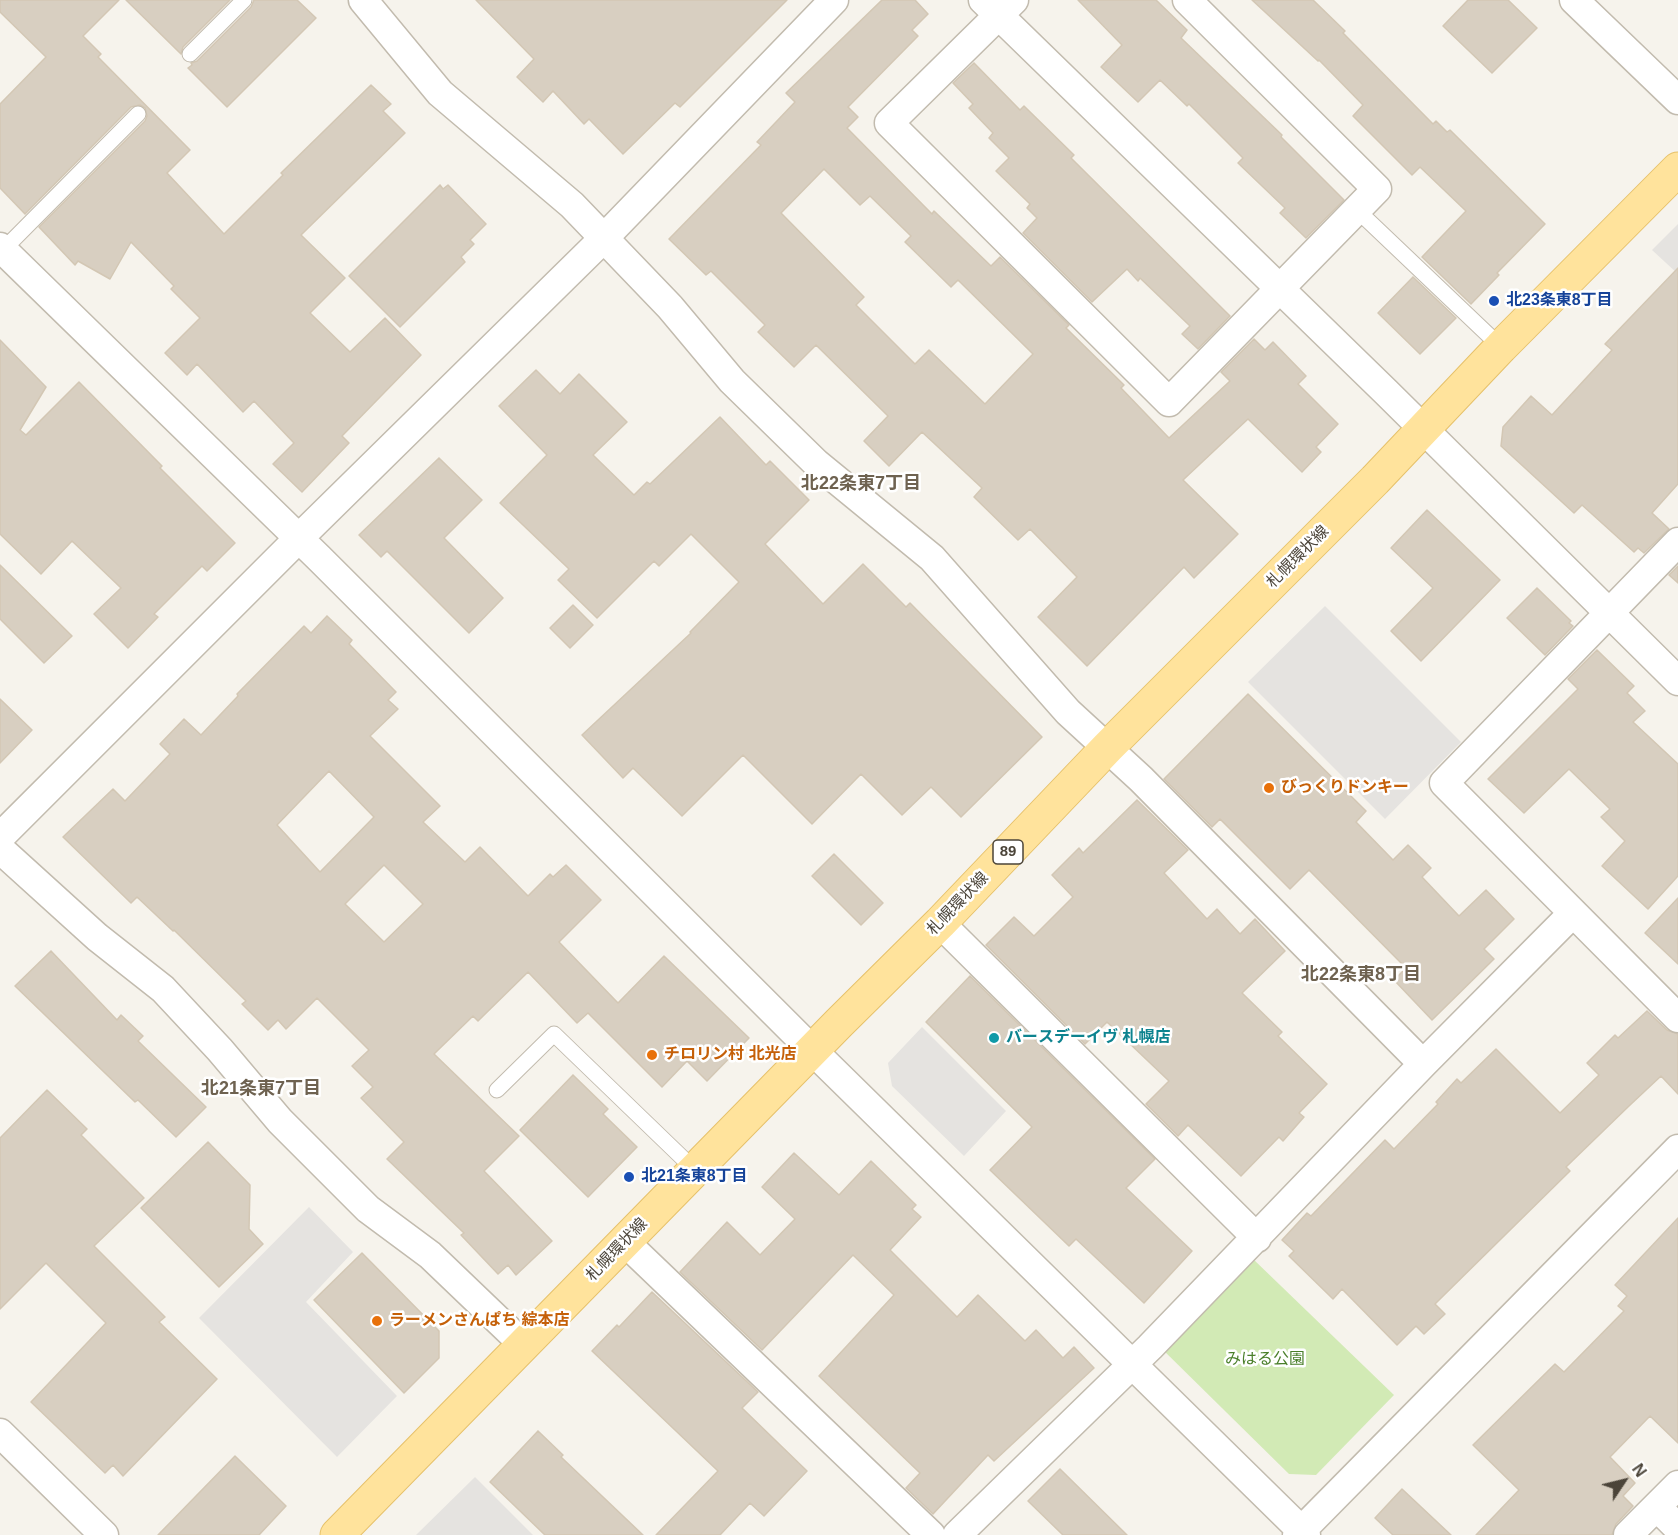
<!DOCTYPE html>
<html>
<head>
<meta charset="utf-8">
<style>
  body { margin:0 }
  #map { position:relative; width:1678px; height:1535px; overflow:hidden; background:#f6f3ec; font-family:Arial,sans-serif }
  canvas { display:block }
  .north { position:absolute; left:1594px; top:1451px; width:60px; height:60px; -webkit-text-stroke:4px #fff; paint-order:stroke; rotate:55deg; font-size:16px; font-weight:700; line-height:24px; text-align:center; color:#4b4439 }
  .north::after { content:''; display:block; margin:auto; width:21px; height:27px; background:#4b4439; clip-path:polygon(50% 0,100% 100%,50% 72%,0 100%) }
</style>
</head>
<body>
<div id="map">
<canvas width="1678" height="1535"></canvas>
<div class="north">N</div>
</div>
<script>
const ctx = document.querySelector('canvas').getContext('2d');
ctx.lineJoin = 'round';
function paint(path, color) { ctx.fillStyle = color; ctx.fill(path, 'evenodd'); }
const shape = rows => new Path2D(rows.map(r => 'M' + r).join(''));
function strokePath(path, color, width, dash) { ctx.strokeStyle = color; ctx.lineWidth = width; ctx.lineCap = dash ? 'butt' : 'round'; ctx.setLineDash(dash || []); ctx.stroke(path); }
function label(font, color, halo, rows, align = 'center') {
  ctx.font = font + ' Arial,"Noto Sans JP",sans-serif'; ctx.lineWidth = 5; ctx.setLineDash([]); ctx.textBaseline = 'middle'; ctx.strokeStyle = halo; ctx.fillStyle = color; for (const [text, x, y, turn = 0] of rows) {
    ctx.save(); ctx.translate(x, y); ctx.rotate((+turn || 0) * Math.PI / 180); ctx.textAlign = isNaN(turn) ? turn : align; if (halo) ctx.strokeText(text, 0, 0); ctx.fillText(text, 0, 0); ctx.restore();
  }
}
paint(shape([
  [1252,1258,1394,1395,1316,1475,1289,1474,1160,1347]
]), '#d2eab5');
paint(shape([
  [1678,224,1678,274,1652,250],
  [1325,606,1461,742,1385,819,1248,682],
  [922,1027,1006,1111,964,1156,892,1086,888,1063],
  [309,1207,353,1252,306,1302,397,1396,337,1457,199,1318],
  [475,1477,533,1535,416,1535]
]), '#e5e3e0');
const building = shape([
  [0,0,119,0,83,36,101,54,98,57,190,150,167,173,224,234,283,175,281,173,371,85,391,104,383,111,405,133,301,235,345,278,310,313,350,352,385,318,421,355,342,436,349,443,302,492,273,464,294,443,254,401,243,412,197,364,187,375,165,353,200,318,171,289,174,286,131,242,110,279,78,261,75,265,39,227,145,121,147,116,145,108,140,105,131,107,25,214,0,188,0,104,46,57,0,12,0,0],
  [126,0,230,0,183,47,181,54,126,0],
  [254,0,297,0,316,18,227,107,188,68,192,65,191,63,197,61,251,7,254,0],
  [476,0,787,0,680,107,675,103,623,154,589,119,584,124,553,91,543,102,517,77,534,59,476,0],
  [882,0,915,0,928,14,912,30,918,36,848,107,858,117,847,128,932,214,934,211,991,266,1000,257,1069,325,1066,328,1124,385,1121,388,1169,438,1230,381,1221,372,1254,339,1265,350,1273,342,1306,376,1298,384,1338,424,1316,447,1321,452,1302,472,1248,419,1183,480,1238,534,1194,578,1184,567,1087,666,1038,617,1077,577,1030,529,1018,540,974,497,982,488,922,432,889,466,864,441,888,416,816,345,794,367,758,332,765,325,711,271,706,275,669,239,761,145,757,142,795,102,786,93,882,0],
  [824,169,860,205,870,196,911,236,905,242,951,287,958,280,1033,354,985,404,929,350,915,364,856,305,864,297,781,213,824,169],
  [1078,0,1156,0,1187,30,1181,38,1282,135,1281,137,1344,200,1306,238,1280,213,1285,208,1238,163,1243,158,1189,104,1187,106,1160,80,1138,102,1101,67,1122,45,1078,0],
  [1252,0,1313,0,1345,31,1343,33,1433,124,1436,121,1447,132,1450,130,1545,224,1497,273,1499,275,1471,304,1422,257,1466,211,1420,167,1412,175,1353,116,1363,105,1319,60,1318,61,1252,0],
  [1468,0,1508,0,1537,28,1492,73,1443,26,1468,0],
  [974,63,1020,110,1024,106,1074,155,1071,158,1230,316,1198,349,1182,334,1190,326,1140,278,1138,281,1127,269,1092,302,1023,233,1037,218,1027,208,1030,204,996,171,1009,158,989,138,993,133,969,108,973,104,953,83,974,63],
  [440,185,443,189,448,185,486,224,470,240,474,244,461,257,465,262,400,327,349,276,440,185],
  [1678,268,1678,484,1652,513,1669,529,1644,553,1638,548,1634,552,1582,505,1574,513,1501,446,1503,427,1531,396,1552,415,1612,350,1605,344,1678,268],
  [1413,277,1456,318,1420,354,1378,313,1413,277],
  [0,340,46,387,20,430,26,435,79,382,162,466,160,468,235,543,207,571,202,566,154,614,158,617,128,648,94,614,121,588,72,541,41,574,0,534,0,340],
  [536,370,560,394,579,374,627,422,593,455,634,495,647,482,650,484,720,417,766,465,770,461,809,500,765,544,823,604,863,564,906,607,910,603,1042,737,961,817,931,787,902,815,861,774,812,824,743,755,682,816,633,768,623,778,582,735,691,633,690,632,739,582,691,534,659,566,654,561,597,618,558,580,569,569,500,503,547,455,499,406,536,370],
  [439,458,482,500,444,538,503,598,469,633,387,551,381,557,359,535,439,458],
  [1427,510,1500,580,1421,661,1391,631,1433,588,1391,548,1427,510],
  [0,565,72,636,44,663,0,619,0,565],
  [1678,566,1678,583,1669,575,1678,566],
  [1537,588,1571,621,1569,623,1573,626,1545,655,1507,618,1537,588],
  [573,605,593,625,570,648,550,628,573,605],
  [327,616,352,640,349,644,396,692,388,700,398,709,370,736,440,806,423,822,465,862,480,847,528,896,550,874,553,877,566,865,601,900,559,942,618,1003,664,956,749,1038,707,1081,687,1061,662,1087,588,1013,577,1023,528,972,478,1021,473,1016,434,1054,519,1136,484,1171,552,1241,516,1275,508,1265,498,1274,461,1235,464,1233,387,1159,404,1142,361,1098,373,1087,352,1066,369,1050,317,998,286,1029,278,1020,268,1030,242,1004,246,1001,174,930,173,931,137,897,131,903,63,837,113,789,125,801,170,754,160,744,184,719,201,735,238,696,237,694,304,626,311,633,327,616],
  [329,771,374,817,320,872,277,825,329,771],
  [384,865,423,904,384,942,345,904,384,865],
  [1597,650,1634,686,1627,693,1645,711,1633,722,1678,764,1678,876,1648,909,1602,866,1625,841,1601,817,1610,809,1569,769,1524,813,1488,779,1578,689,1568,679,1597,650],
  [1248,694,1366,811,1356,822,1393,860,1408,845,1431,868,1422,877,1459,916,1486,890,1514,919,1484,949,1494,959,1432,1020,1394,980,1406,968,1309,870,1290,889,1220,819,1212,827,1164,779,1248,694],
  [0,699,32,730,0,763,0,699],
  [1137,800,1188,850,1164,873,1207,919,1217,909,1240,934,1255,919,1285,951,1242,993,1282,1032,1278,1036,1327,1084,1299,1113,1304,1117,1283,1141,1279,1137,1241,1176,1188,1125,1178,1136,1146,1104,1169,1081,1107,1022,1085,1044,986,945,1014,917,1034,936,1073,897,1052,875,1079,848,1083,853,1137,800],
  [834,854,883,903,861,925,812,876,834,854],
  [1678,898,1678,964,1645,933,1678,898],
  [51,951,117,1020,121,1015,143,1036,138,1041,206,1107,176,1137,138,1100,135,1102,15,986,51,951],
  [970,976,1155,1159,1126,1188,1192,1251,1144,1303,1076,1239,1069,1246,990,1170,1032,1127,926,1022,970,976],
  [1647,1011,1667,1030,1678,1034,1678,1094,1661,1076,1629,1106,1566,1167,1570,1171,1435,1304,1445,1314,1424,1334,1416,1326,1397,1345,1342,1289,1333,1299,1289,1256,1294,1251,1282,1240,1307,1213,1311,1216,1385,1140,1394,1149,1438,1104,1436,1102,1457,1079,1461,1083,1496,1049,1560,1113,1599,1075,1587,1063,1615,1035,1618,1038,1647,1011],
  [573,1075,608,1109,603,1114,637,1147,588,1197,520,1130,573,1075],
  [47,1090,87,1129,81,1135,144,1198,94,1246,165,1317,159,1322,217,1379,123,1476,113,1465,105,1473,31,1402,106,1323,46,1263,0,1309,0,1138,47,1090],
  [208,1142,250,1185,249,1229,263,1244,219,1287,141,1208,208,1142],
  [794,1153,839,1195,871,1161,916,1205,912,1209,921,1217,890,1250,957,1317,978,1295,1025,1341,1036,1330,1063,1358,1074,1347,1094,1368,994,1461,988,1455,933,1514,906,1488,920,1473,819,1376,894,1295,853,1255,762,1350,680,1272,727,1222,760,1255,795,1219,762,1187,794,1153],
  [1678,1218,1678,1443,1650,1416,1610,1457,1635,1483,1623,1496,1633,1506,1616,1524,1612,1535,1476,1535,1519,1490,1473,1445,1555,1364,1564,1372,1624,1311,1618,1306,1627,1296,1615,1285,1678,1218],
  [362,1253,439,1331,439,1358,404,1393,314,1300,362,1253],
  [652,1292,758,1392,742,1408,807,1471,764,1516,750,1503,720,1535,656,1535,718,1471,592,1351,617,1325,619,1327,652,1292],
  [538,1431,563,1455,561,1457,643,1535,545,1535,490,1482,538,1431],
  [235,1456,286,1506,259,1535,158,1535,235,1456],
  [1060,1469,1127,1535,1063,1535,1028,1501,1060,1469],
  [1402,1489,1451,1535,1393,1535,1375,1518,1402,1489]
]);
paint(building, '#d8cfc1');
strokePath(building, '#d3c7b4', 1.5);
const service = shape([
  [190,54,244,0],
  [1357,210,1501,347],
  [3,250,138,114],
  [497,1090,554,1034,695,1170]
]);
const minor = shape([
  [363,0,440,93,572,205,670,307,732,381,816,463,932,558,1068,712,1141,779,1423,1064],
  [983,0,1386,392,1678,681],
  [1014,0,889,123,1169,402,1377,189,1187,0],
  [1574,0,1678,100],
  [0,247,319,558,812,1050,1306,1535],
  [1678,542,1444,783,1678,1018],
  [0,837,299,538,604,238,834,0],
  [0,849,97,937,163,989,220,1050,280,1121,368,1209,430,1255,524,1345],
  [940,923,1257,1238],
  [625,1242,931,1535],
  [0,1433,104,1535],
  [1657,1507,1678,1528],
  [957,1535,1150,1347,1423,1064,1572,914],
  [1297,1535,1678,1149],
  [1628,1535,1678,1485]
]);
const primary = shape([
  [337,1535,839,1023,940,923,1108,747,1375,480,1501,347,1678,169]
]);
strokePath(service, '#c2bbae', 17);
strokePath(minor, '#c2bbae', 31);
strokePath(primary, '#e6c16a', 35);
strokePath(service, '#fff', 15);
strokePath(minor, '#fff', 28);
strokePath(primary, '#ffe39c', 33);
for (const [x, y, r, color] of [
  [1494,301,6,"#1a4fb4"],
  [1269,788,6,"#e8710a"],
  [994,1038,6,"#0f9aa8"],
  [652,1055,6,"#e8710a"],
  [629,1177,6,"#1a4fb4"],
  [377,1321,6,"#e8710a"]
]) { const dot = new Path2D(); dot.arc(x, y, r, 0, 2 * Math.PI); ctx.fillStyle = color; ctx.fill(dot); strokePath(dot, '#fff', 2); }
for (const [x, y, w] of [
  [1008,852,30]
]) { const box = new Path2D(); box.roundRect(x - w / 2, y - 12, w, 24, 4.5); ctx.fillStyle = '#fff'; ctx.fill(box); strokePath(box, '#4b4439', 1.5); }
label('bold 15px', '#4b4439', null, [
  ["89",1008,852]
]);
label('bold 16px', '#164399', '#fff', [
  ["北23条東8丁目",1506,301],
  ["北21条東8丁目",641,1177]
], 'left');
label('16px', '#4b4439', '#fff', [
  ["札幌環状線",1298,557,-45],
  ["札幌環状線",958,904,-46],
  ["札幌環状線",617,1250,-46]
]);
label('bold 16px', '#c56008', '#fff', [
  ["びっくりドンキー",1281,788],
  ["チロリン村 北光店",664,1055],
  ["ラーメンさんぱち 綜本店",389,1321]
], 'left');
label('bold 16px', '#0d838f', '#fff', [
  ["バースデーイヴ 札幌店",1006,1038]
], 'left');
label('16px', '#4a7f2a', '#fff', [
  ["みはる公園",1265,1360]
]);
label('bold 18px', '#6e6250', '#fff', [
  ["北22条東7丁目",861,484],
  ["北22条東8丁目",1361,975],
  ["北21条東7丁目",261,1089]
]);
</script>
</body>
</html>
